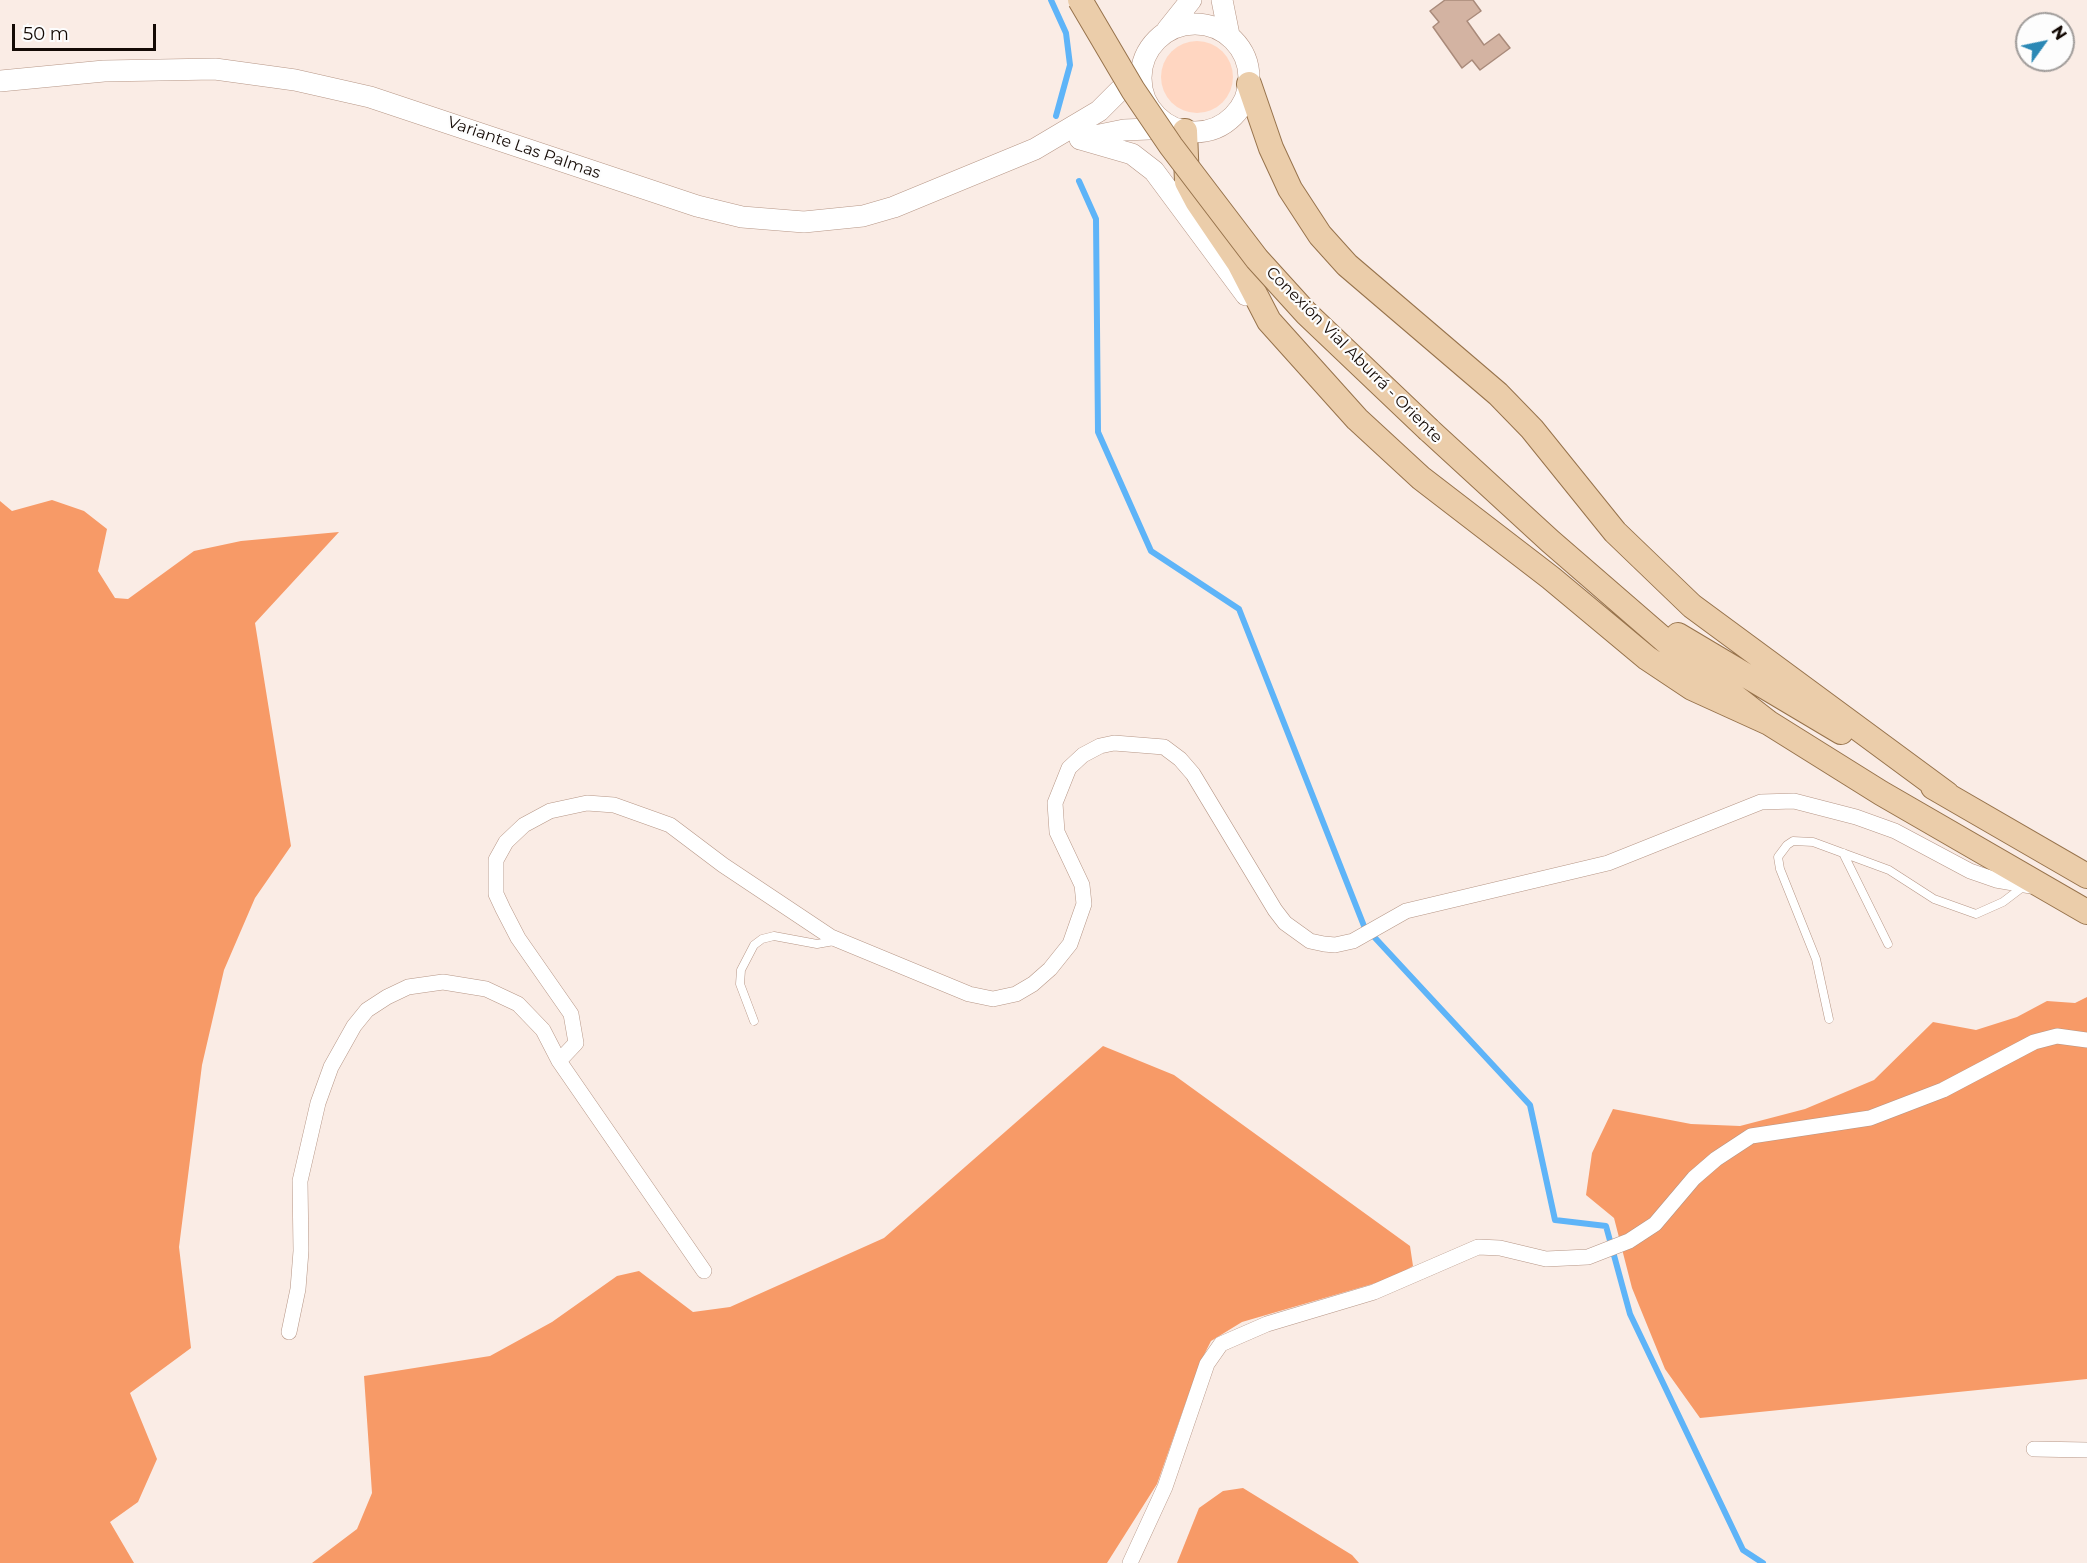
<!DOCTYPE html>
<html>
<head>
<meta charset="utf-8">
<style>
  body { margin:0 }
  #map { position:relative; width:2087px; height:1563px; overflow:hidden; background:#faece5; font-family:Montserrat,sans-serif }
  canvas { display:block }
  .north { position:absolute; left:2015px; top:12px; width:60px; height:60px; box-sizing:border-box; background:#fdfdfd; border:2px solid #a09c9a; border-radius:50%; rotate:57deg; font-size:16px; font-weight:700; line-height:24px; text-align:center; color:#140a05 }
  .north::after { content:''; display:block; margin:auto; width:21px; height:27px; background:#2b88b5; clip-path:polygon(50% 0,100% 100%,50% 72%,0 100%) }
  .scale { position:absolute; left:12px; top:24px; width:144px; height:27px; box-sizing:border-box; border:3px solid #140a05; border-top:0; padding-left:8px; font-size:18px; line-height:21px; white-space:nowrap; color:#140a05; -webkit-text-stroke:4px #fdfdfd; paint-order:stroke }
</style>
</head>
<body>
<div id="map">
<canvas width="2087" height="1563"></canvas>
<div class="north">N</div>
<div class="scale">50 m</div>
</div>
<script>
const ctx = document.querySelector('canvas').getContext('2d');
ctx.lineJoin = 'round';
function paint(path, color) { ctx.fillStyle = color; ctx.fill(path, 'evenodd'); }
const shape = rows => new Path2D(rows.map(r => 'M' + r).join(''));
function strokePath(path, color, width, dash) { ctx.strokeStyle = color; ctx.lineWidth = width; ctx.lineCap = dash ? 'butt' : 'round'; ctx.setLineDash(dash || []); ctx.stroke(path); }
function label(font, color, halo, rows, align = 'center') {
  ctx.font = font + ' Montserrat,sans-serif'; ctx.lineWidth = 4.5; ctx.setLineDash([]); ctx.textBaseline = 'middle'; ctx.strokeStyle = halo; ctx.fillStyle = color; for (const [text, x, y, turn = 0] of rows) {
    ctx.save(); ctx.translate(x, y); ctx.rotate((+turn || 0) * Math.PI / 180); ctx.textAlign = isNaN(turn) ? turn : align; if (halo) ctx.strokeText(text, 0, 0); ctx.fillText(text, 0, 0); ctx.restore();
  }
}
paint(shape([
  '1161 77a36 36 0 1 1 72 0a36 36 0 1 1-72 0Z'
]), '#ffd6c1');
paint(shape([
  [52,500,84,511,107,529,98,571,115,598,128,599,194,551,241,541,339,532,255,623,291,846,255,898,224,970,202,1065,179,1247,191,1348,130,1393,157,1459,138,1502,110,1522,134,1563,0,1563,0,501,12,511],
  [2087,997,2087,1379,1700,1418,1665,1369,1632,1288,1614,1218,1586,1195,1592,1153,1613,1109,1691,1124,1740,1126,1805,1109,1874,1080,1933,1022,1976,1030,2017,1017,2047,1001,2075,1003],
  [1103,1046,1174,1075,1410,1246,1413,1266,1393,1278,1242,1322,1211,1341,1199,1365,1157,1484,1107,1563,312,1563,357,1529,372,1493,364,1376,490,1356,552,1322,617,1276,639,1271,693,1312,730,1307,884,1238],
  [1243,1488,1352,1555,1359,1563,1177,1563,1199,1508,1223,1491]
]), '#f79a67');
strokePath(shape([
  [1051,0,1066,33,1070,65,1056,116],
  [1079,181,1096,219,1098,432,1151,551,1239,609,1364,926,1530,1105,1555,1220,1606,1226,1630,1314,1743,1550,1763,1563]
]), '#5eb4f8', 6);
const building = shape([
  [1445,0,1473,0,1481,11,1467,21,1484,45,1499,34,1510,48,1480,70,1472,60,1462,68,1433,27,1439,22,1430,11,1445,0]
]);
paint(building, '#d3b3a2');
strokePath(building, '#a98a7a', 1.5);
const lane = shape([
  [1843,853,1888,944],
  [1829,1019,1816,959,1780,869,1778,857,1787,845,1793,841,1813,842,1889,870,1934,899,1976,914,2003,902,2024,886],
  [754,1021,740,984,741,970,754,945,762,939,774,936,817,944,834,941]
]);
const street = shape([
  [559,1061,576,1043,571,1014,518,938,503,909,496,894,496,860,506,842,524,825,550,811,587,803,614,805,670,825,723,865,831,937,969,994,993,999,1016,994,1033,984,1050,969,1070,944,1084,904,1082,885,1057,832,1055,803,1069,768,1083,755,1100,746,1114,743,1164,747,1180,759,1193,774,1275,910,1285,923,1310,941,1324,944,1335,945,1353,941,1406,911,1608,863,1761,802,1794,801,1856,817,1895,831,1970,871,1996,880,2031,886],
  [289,1332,298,1289,301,1251,300,1181,318,1103,331,1067,354,1026,367,1010,387,997,408,987,443,982,486,989,518,1004,543,1030,559,1061,704,1271],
  [2034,1449,2087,1450],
  [1130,1563,1165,1487,1207,1364,1221,1344,1267,1324,1374,1292,1478,1247,1500,1248,1546,1259,1588,1257,1629,1241,1655,1224,1694,1178,1716,1159,1751,1136,1870,1118,1943,1090,2034,1042,2057,1036,2087,1040]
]);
const secondary = shape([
  [1222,0,1229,35],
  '1141 78a54 54 0 1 1 108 0a54 54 0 1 1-108 0Z',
  [1167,30,1191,0],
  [0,81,104,71,215,69,295,80,370,97,697,206,742,217,804,222,863,216,894,207,1035,149,1099,111,1142,68],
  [1080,139,1132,154,1154,171,1246,295],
  [1080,139,1124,130,1174,128]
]);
const primary = shape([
  [1249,84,1271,148,1290,189,1320,235,1347,265,1498,394,1532,429,1615,532,1692,606,1947,794],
  [1185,131,1187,182,1197,201,1239,263,1269,321,1357,419,1421,478,1551,578,1647,658,1692,688,1769,723],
  [1429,430,1550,541,1685,658,1769,723,1881,793,2087,912],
  [1678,635,1841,732],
  [1933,787,2087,876]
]);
strokePath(lane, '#b69686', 9);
strokePath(street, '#b69686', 16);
strokePath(secondary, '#b69686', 22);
strokePath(primary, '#97734c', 26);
strokePath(lane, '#fff', 8);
strokePath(street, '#fff', 15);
strokePath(secondary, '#fff', 21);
strokePath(primary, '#ebcdaa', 24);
const primaryBridge = shape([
  [1080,0,1133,90,1171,146,1257,259,1306,313,1429,430]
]);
strokePath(primaryBridge, '#97734c', 26, []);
strokePath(primaryBridge, '#ebcdaa', 24);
label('16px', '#140a05', '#fdfdfd', [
  ["Variante Las Palmas",524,148,19],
  ["Conexión Vial Aburrá - Oriente",1354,355,45]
]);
</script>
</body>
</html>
